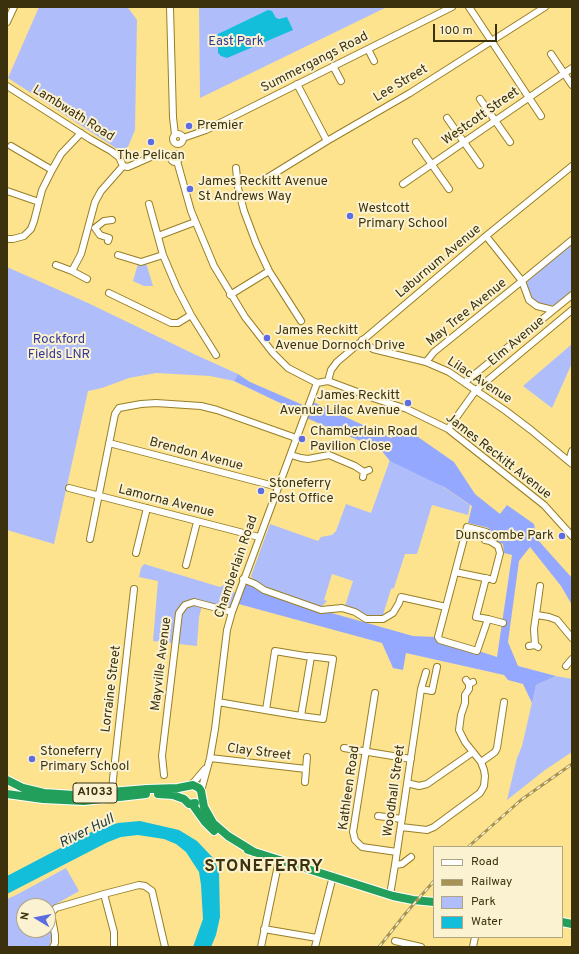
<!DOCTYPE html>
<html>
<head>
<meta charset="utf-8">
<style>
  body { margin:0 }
  #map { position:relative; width:579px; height:954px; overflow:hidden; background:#fde38e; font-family:Overpass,sans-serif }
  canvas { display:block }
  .frame { position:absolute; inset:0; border:8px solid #3c310d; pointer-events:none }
  .legend { position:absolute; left:433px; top:846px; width:130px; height:92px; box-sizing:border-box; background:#fbf2d1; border:1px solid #afa583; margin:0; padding:5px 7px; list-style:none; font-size:12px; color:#3c310d }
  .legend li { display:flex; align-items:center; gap:8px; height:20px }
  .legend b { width:20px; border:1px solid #afa583 }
  .north { position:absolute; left:16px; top:898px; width:40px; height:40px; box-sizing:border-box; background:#fbf2d1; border:1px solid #afa583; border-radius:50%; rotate:280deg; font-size:11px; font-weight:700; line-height:16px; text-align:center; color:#3c310d }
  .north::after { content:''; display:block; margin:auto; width:14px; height:18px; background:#5c6de4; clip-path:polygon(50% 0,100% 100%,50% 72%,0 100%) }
  .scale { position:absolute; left:433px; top:24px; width:64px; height:18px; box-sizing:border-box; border:2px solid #3c310d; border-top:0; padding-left:5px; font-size:12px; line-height:14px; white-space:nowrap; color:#3c310d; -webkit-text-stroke:3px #fbf2d1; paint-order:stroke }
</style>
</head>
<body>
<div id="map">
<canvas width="579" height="954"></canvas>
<div class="frame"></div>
<ul class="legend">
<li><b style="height:5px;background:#fff"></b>Road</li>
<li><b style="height:5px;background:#a69354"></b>Railway</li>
<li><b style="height:11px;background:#afbefb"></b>Park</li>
<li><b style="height:11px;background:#13beda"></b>Water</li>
</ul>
<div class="north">N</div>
<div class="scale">100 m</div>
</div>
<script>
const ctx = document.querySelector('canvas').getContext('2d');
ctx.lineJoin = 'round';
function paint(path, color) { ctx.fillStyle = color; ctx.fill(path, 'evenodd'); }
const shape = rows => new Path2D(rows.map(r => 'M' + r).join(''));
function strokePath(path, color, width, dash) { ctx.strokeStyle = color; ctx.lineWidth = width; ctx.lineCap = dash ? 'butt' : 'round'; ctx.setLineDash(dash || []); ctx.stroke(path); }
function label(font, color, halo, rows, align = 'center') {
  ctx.font = font + ' Overpass,sans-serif'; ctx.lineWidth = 4; ctx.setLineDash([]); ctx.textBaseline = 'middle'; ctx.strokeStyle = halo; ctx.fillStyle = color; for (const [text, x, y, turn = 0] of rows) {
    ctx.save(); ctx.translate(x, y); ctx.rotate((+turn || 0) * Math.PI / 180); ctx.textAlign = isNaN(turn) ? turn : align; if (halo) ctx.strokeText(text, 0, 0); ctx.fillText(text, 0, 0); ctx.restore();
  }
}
paint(shape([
  [39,7,126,7,129,9,137,20,135,130,125,154,8,78],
  [199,7,387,7,200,98],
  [572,243,572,291,555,305,550,306,539,304,531,298,526,283],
  [146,263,153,286,144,286,133,281,138,264],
  [7,267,88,303,196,355,238,374,234,381,210,376,156,373,129,378,102,388,88,391,54,544,7,530],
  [572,344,572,363,552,408,523,386],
  [391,457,439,484,470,505,468,515,432,505,417,554,405,554,394,588,391,589,383,615,378,617,370,617,350,607,345,606,353,581,332,574,324,600,327,601,322,606,319,606,265,587,253,580,251,576,270,524,318,541,321,537,332,535,336,531,346,504,371,513],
  [144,564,220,587,226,584,234,585,231,592,239,593,231,614,202,606,199,617,197,646,153,641,158,581,139,577,141,568],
  [556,676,572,679,572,752,545,770,507,800,517,758,522,746,536,685],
  [66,868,79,891,51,907,48,911,48,906,24,906,24,930,48,930,48,920,52,936,49,947,7,947,7,899,16,895]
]), '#afbefb');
paint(shape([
  [238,374,250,382,303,405,299,412,234,381],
  [311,401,391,438,403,430,408,430,454,462,475,494,500,514,507,505,534,524,537,539,572,578,572,605,561,586,530,547,519,561,508,642,518,666,556,676,536,685,532,703,523,684,508,680,504,675,406,653,403,670,393,668,382,643,235,603,243,579,321,610,413,636,436,637,497,657,512,555,504,553,503,544,488,536,489,528,468,523,472,506,444,487,390,461,381,450,304,417]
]), '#95a8ff');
paint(shape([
  [268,10,272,11,276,18,279,19,287,17,293,30,227,58,221,56,218,53,218,34],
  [140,821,179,830,197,841,214,859,219,872,220,917,216,935,211,947,193,947,203,919,201,885,199,872,186,852,176,844,164,839,138,835,121,837,108,842,7,894,7,876,95,830,118,823]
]), '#13beda');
const minor = shape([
  [170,7,173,117,175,135],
  [469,7,541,116],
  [7,22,14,7],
  [368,49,374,61],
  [551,54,572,85],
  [333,66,341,81],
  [297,84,327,141],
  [7,86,90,139,111,151,119,157,123,166],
  [480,99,510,142],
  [447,118,480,165],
  '173 139a5 5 0 1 1 10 0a5 5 0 1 1-10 0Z',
  [183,138,206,130,452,7],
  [416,142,449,189],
  [11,146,52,170],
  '171 158a4 4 0 1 1 8 0a4 4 0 1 1-8 0Z',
  [177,161,191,211,214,266,245,317,273,353,288,368,317,383,328,381,376,399,407,409,448,429,544,505,572,536],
  [123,166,128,167,153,156,158,155,172,156],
  [236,168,238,188,244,211,256,243,269,271,301,321],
  [267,178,327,141,410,93,545,7],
  [403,184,572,68],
  [7,191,39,202],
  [149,204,163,255,177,288,191,315,216,355],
  [158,236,195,222],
  [7,239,13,239,24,236,31,229,34,221,42,190,52,170,61,154,81,133],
  [108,241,109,238,100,235,95,228,104,221,112,220],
  [118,255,141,262,163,255],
  [56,265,72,271,87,279],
  [72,271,81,254,95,202,101,191,123,166],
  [109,293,171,323,178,323,191,315],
  [230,295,269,271],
  [553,310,537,306,529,300,522,281,572,240],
  [362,340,373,349,426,362,449,372,506,411,531,430,572,464],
  [426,362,434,352,522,281,486,236],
  [328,381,331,370,337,362,486,236,572,166],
  [465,382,572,295],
  [448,429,476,390,572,310],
  [109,443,278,487],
  [291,455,301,458,308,459,329,455,355,466,364,472],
  [569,461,572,451],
  [363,477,364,472,369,470],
  [69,488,259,537],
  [90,539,115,414,119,408,141,404,156,403,201,406,217,410,296,438],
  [136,553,147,508],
  [186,565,197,522],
  [455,572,489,579],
  [486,578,476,617,488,619,477,651,440,640,438,637,467,527,486,532,485,540,490,541,498,546,500,553,493,580],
  [243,579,255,584,264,590,321,610,342,608,355,612,366,619,383,619,393,613,399,603,401,597,446,607],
  [537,615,549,617,557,620,572,638],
  [488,619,503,623],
  [535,645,534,629,540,586],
  [529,646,535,645,538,647],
  [566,666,572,659],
  [466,680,469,684,473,682],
  [421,689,432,691,437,667],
  [375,693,353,832,355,840,362,847,397,852],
  [218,702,241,706,301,716,311,657,275,651,266,710],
  [301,716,323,719,333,659,309,656],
  [344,748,411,759],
  [210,758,306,769],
  [481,762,495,752,497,748,504,702],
  [164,775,162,756,179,613,185,605,194,602,232,612],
  [305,782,307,757],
  [407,783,419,786,427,784,473,752],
  [190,785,194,782,205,769],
  [201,791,210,758,215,729,227,630,232,612,317,383],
  [112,792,113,779,134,589],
  [378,816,402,819],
  [401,827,427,830,434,827,480,793,484,786,485,776,484,770,481,762,465,742,459,730,461,715,465,703,465,695,469,689,469,684],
  [395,865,402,864,411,857],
  [390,895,395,865,421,689,426,672],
  [264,929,317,938],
  [395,941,421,947],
  [53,947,55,943,55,935,51,913,56,908,104,894],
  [114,947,114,932,104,894,139,885,145,886,152,891,165,947],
  [261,947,279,860],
  [315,947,333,876],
  [473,947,475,937]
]);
const highway = shape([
  [7,780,23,788,44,793,74,795,147,789,178,788,193,785,199,788,201,791,204,807,213,823,228,836,254,852],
  [7,794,43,799,84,801,146,794],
  [158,794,173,795,184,799,189,804,195,803],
  [192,804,205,822,214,831],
  [248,850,393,896,413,900,434,902],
  [562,922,572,924]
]);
strokePath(minor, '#977f26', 8);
strokePath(highway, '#fff', 10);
strokePath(minor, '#fff', 6);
strokePath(highway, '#22a05b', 8);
const rail = shape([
  [468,847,521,800,572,764],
  [379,947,405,914,434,881]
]);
strokePath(rail, '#a69354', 3);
strokePath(rail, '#fbf2d1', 1.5, [4.5]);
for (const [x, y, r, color] of [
  [189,126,4,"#5c6de4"],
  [151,142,4,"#5c6de4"],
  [190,189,4,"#5c6de4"],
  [350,216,4,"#5c6de4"],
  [267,338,4,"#5c6de4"],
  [408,403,4,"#5c6de4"],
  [302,439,4,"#5c6de4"],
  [261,491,4,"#5c6de4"],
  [562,536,4,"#5c6de4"],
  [32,759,4,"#5c6de4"]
]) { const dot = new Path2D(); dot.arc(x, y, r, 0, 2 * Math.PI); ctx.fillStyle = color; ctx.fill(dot); strokePath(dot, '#fbf2d1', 1.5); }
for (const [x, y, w] of [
  [95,793,44]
]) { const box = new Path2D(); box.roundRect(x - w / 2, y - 10, w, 20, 3); ctx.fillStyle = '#fbf2d1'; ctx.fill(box); strokePath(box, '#3c310d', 1); }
label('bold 12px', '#3c310d', null, [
  ["A1033",95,793]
]);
label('13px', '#303899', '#fbf2d1', [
  ["East Park",236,42],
  ["Rockford",59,340],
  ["Fields LNR",59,355]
]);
label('13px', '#3c310d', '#fbf2d1', [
  ["Summergangs Road",315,63,-27],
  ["Lee Street",401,84,-31],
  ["Lambwath Road",73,114,32],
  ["Westcott Street",481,117,-35],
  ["Laburnum Avenue",439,262,-40],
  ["May Tree Avenue",467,313,-39],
  ["Elm Avenue",517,342,-40],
  ["Lilac Avenue",479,381,33],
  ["Brendon Avenue",196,455,15],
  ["James Reckitt Avenue",498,457,38],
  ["Lamorna Avenue",166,502,14],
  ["Chamberlain Road",237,567,-71],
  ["Mayville Avenue",162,664,-83],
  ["Lorraine Street",112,689,-83],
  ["Clay Street",259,753,7],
  ["Kathleen Road",350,788,-82],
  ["Woodhall Street",395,791,-82]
]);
label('13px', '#3c310d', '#fbf2d1', [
  ["Premier",197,126],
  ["The Pelican",151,156,"center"],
  ["James Reckitt Avenue",198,182],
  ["St Andrews Way",198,197],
  ["Westcott",358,209],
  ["Primary School",358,224],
  ["James Reckitt",275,331],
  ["Avenue Dornoch Drive",275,346],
  ["James Reckitt",400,396,"right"],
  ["Avenue Lilac Avenue",400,411,"right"],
  ["Chamberlain Road",310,432],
  ["Pavilion Close",310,447],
  ["Stoneferry",269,484],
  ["Post Office",269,499],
  ["Dunscombe Park",554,536,"right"],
  ["Stoneferry",40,752],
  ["Primary School",40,767]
], 'left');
label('italic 14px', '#1f373c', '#fbf2d1', [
  ["River Hull",87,832,-26]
]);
ctx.letterSpacing = '1px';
label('bold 17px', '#3c310d', '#fbf2d1', [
  ["STONEFERRY",264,868]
]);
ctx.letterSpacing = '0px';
</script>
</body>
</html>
